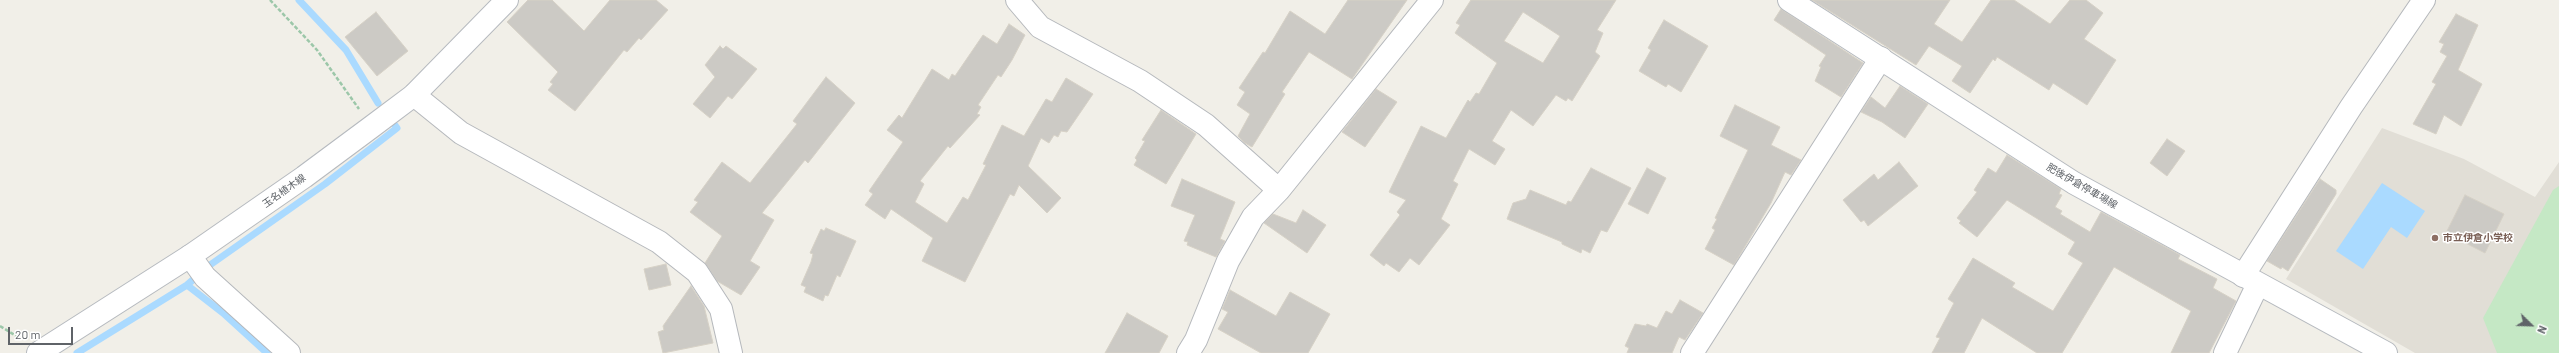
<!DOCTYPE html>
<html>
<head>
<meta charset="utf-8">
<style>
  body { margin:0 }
  #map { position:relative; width:2559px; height:353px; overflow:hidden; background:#f1efe8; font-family:Barlow,sans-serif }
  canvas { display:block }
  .north { position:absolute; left:2511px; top:305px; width:40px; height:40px; -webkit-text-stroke:3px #fff; paint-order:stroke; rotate:113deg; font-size:11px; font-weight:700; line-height:16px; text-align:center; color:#5f6368 }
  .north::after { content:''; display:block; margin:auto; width:14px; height:18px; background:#5f6368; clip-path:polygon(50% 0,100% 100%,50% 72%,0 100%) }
  .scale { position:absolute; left:8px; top:327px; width:65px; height:18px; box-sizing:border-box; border:2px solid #5f6368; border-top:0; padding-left:5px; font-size:12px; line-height:14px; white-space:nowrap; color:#5f6368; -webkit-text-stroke:3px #fff; paint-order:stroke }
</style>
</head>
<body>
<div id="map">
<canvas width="2559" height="353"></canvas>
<div class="north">N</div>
<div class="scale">20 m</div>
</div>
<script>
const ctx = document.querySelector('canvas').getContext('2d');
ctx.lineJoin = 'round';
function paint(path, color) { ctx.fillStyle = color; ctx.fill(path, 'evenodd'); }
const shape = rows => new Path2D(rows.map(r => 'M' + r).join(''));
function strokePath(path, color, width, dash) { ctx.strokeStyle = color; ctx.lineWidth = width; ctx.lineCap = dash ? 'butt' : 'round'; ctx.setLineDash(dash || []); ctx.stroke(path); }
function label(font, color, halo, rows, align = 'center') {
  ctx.font = font + ' Barlow,"Noto Sans JP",sans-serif'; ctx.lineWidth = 3; ctx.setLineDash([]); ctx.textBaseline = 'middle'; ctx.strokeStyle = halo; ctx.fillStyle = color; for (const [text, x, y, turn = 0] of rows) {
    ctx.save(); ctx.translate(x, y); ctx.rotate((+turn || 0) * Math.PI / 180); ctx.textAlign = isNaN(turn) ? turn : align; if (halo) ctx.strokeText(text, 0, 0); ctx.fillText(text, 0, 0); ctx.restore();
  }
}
paint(shape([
  [2382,128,2464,159,2535,197,2559,162,2559,353,2415,353,2286,279]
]), '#e1ded6');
paint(shape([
  [2559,186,2559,353,2497,353,2483,318,2553,190]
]), '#c5e8c5');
paint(shape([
  [2382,183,2425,211,2407,238,2391,227,2363,269,2336,251]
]), '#aadaff');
strokePath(shape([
  [299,0,346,50,378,103],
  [187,285,223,313,267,353],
  [77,353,187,285,210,265,325,184,397,128,394,124]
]), '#aadaff', 7);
const building = shape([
  [528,0,552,0,584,31,610,0,656,0,668,10,641,40,639,38,627,52,624,50,575,111,548,90,553,84,550,82,558,72,507,22,528,0],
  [1348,0,1407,0,1352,79,1309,52,1282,92,1285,94,1252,147,1245,143,1238,136,1250,114,1237,105,1245,92,1239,88,1263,52,1265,53,1290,11,1325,34,1348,0],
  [1471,0,1616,0,1597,30,1603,33,1595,52,1600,56,1572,101,1568,98,1566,101,1556,95,1533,126,1511,110,1492,141,1505,149,1495,165,1469,149,1453,181,1458,184,1441,219,1450,225,1419,265,1410,258,1399,272,1386,263,1384,266,1370,255,1400,215,1397,212,1406,200,1389,192,1421,126,1446,138,1468,100,1470,102,1476,93,1479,94,1497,63,1455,33,1460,25,1456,23,1471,0],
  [1523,12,1560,36,1543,63,1504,41,1523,12],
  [1812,0,1950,0,1934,24,1962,42,1991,0,2014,0,2050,24,2070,0,2086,0,2103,13,2084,39,2116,60,2087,105,2053,83,2049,90,1997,57,1995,61,1993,59,1970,93,1952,81,1962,66,1929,46,1916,65,1812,0],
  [1781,9,1863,63,1841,97,1815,81,1821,67,1819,66,1826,55,1774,20,1781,9],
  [376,12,408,51,377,76,345,37,376,12],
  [2456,14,2478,25,2458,70,2482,84,2461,126,2444,115,2436,134,2413,124,2436,84,2432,82,2447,56,2440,52,2444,44,2439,42,2456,14],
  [1664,20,1708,46,1681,92,1668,84,1666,87,1639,71,1651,50,1648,48,1664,20],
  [1009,24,1025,35,1012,60,1001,77,998,75,978,105,981,107,977,114,980,115,950,148,948,146,920,181,924,184,915,202,947,223,963,197,968,200,986,165,983,164,1002,125,1024,136,1046,99,1052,102,1066,78,1093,94,1067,132,1061,131,1058,137,1054,135,1049,143,1041,138,1028,166,1061,198,1047,213,1019,185,1014,196,1010,194,965,282,922,261,933,238,891,209,885,219,865,205,873,194,869,191,903,142,887,130,899,115,902,118,932,69,949,80,952,74,955,76,983,35,997,44,1009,24],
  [720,46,723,49,726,46,757,69,732,99,728,96,710,118,693,104,715,77,705,65,720,46],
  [826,77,855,103,808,163,805,160,762,213,774,220,750,261,760,267,741,295,717,281,705,263,722,236,690,212,698,202,694,200,722,162,750,183,797,124,793,121,826,77],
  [1900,86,1928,104,1905,138,1882,122,1861,112,1871,97,1885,108,1900,86],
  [1376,89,1397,102,1365,147,1342,132,1376,89],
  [1735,105,1780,127,1771,145,1801,160,1791,175,1785,172,1771,203,1734,265,1705,249,1715,230,1712,228,1717,219,1715,218,1748,150,1720,136,1735,105],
  [1161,110,1196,134,1166,184,1134,165,1137,160,1135,158,1145,141,1142,140,1161,110],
  [2167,139,2185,151,2167,176,2150,163,2167,139],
  [2007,155,2061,189,2059,194,2062,195,2055,207,2062,211,2060,214,2090,232,2101,212,2180,255,2178,259,2217,279,2213,288,2236,301,2209,353,2171,353,2191,311,2114,267,2062,353,2037,353,1982,318,1964,353,1932,353,1940,338,1936,337,1954,303,1948,299,1973,258,2015,283,2012,287,2053,311,2083,263,2068,254,2075,242,2007,200,1977,237,1959,223,1961,221,1957,218,1977,192,1974,190,1988,168,1996,173,2007,155],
  [1899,162,1918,186,1868,226,1864,220,1861,222,1843,200,1874,174,1878,180,1899,162],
  [1591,168,1631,188,1607,232,1601,230,1590,253,1582,249,1581,253,1562,244,1562,242,1507,219,1513,203,1526,199,1530,190,1566,205,1568,201,1571,202,1591,168],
  [1647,168,1666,178,1648,214,1628,204,1647,168],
  [1182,179,1235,202,1220,239,1225,241,1216,257,1187,245,1188,242,1184,241,1195,215,1171,206,1182,179],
  [2320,179,2336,190,2336,194,2288,271,2282,267,2281,269,2267,261,2320,179],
  [2465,195,2504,214,2485,253,2446,233,2465,195],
  [1303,210,1326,225,1307,253,1264,223,1273,214,1296,223,1303,210],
  [826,228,856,241,840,277,837,275,828,296,825,295,823,301,804,292,806,287,801,285,811,262,813,254,810,253,821,229,824,231,826,228],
  [666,264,671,285,649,290,644,269,666,264],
  [691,286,704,306,713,343,663,353,658,332,664,330,663,326,691,286],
  [1230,290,1276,316,1290,292,1330,314,1308,353,1261,353,1218,329,1228,312,1222,309,1230,290],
  [1680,300,1703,313,1685,340,1679,337,1672,353,1627,353,1629,348,1625,346,1635,324,1646,326,1647,324,1657,328,1666,311,1672,314,1680,300],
  [1127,313,1168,336,1159,353,1105,353,1127,313]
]);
paint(building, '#cccac5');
strokePath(building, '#d6d1c6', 1);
const street = shape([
  [1017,0,1040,27,1140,81,1206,125,1279,190],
  [414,95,461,133,659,242,697,272,721,309,731,353],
  [190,256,205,277,289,353],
  [2243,276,2351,107,2424,0],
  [1188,353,1196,340,1228,261,1253,217,1279,190,1432,0],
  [1692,353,1881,58],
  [2225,353,2258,284]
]);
const secondary = shape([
  [1789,0,2074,183,2386,353],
  [38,353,190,256,304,177,370,128,414,95,507,0]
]);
strokePath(street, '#b5b8bc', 24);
strokePath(secondary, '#b6babf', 24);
strokePath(shape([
  [270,0,317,50,359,109],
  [0,326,21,339]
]), '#9cc7a9', 2.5, [4, 2]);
strokePath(street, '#fff', 22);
strokePath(secondary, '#fff', 22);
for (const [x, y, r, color] of [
  [2435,238,4,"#8d6e63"]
]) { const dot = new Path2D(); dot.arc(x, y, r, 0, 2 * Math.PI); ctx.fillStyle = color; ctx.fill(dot); strokePath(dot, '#fff', 1.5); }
label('10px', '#5f6368', '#fff', [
  ["肥後伊倉停車場線",2082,186,30],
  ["玉名植木線",284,191,-35]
]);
label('bold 10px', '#785e54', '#fff', [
  ["市立伊倉小学校",2443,238]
], 'left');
</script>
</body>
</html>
